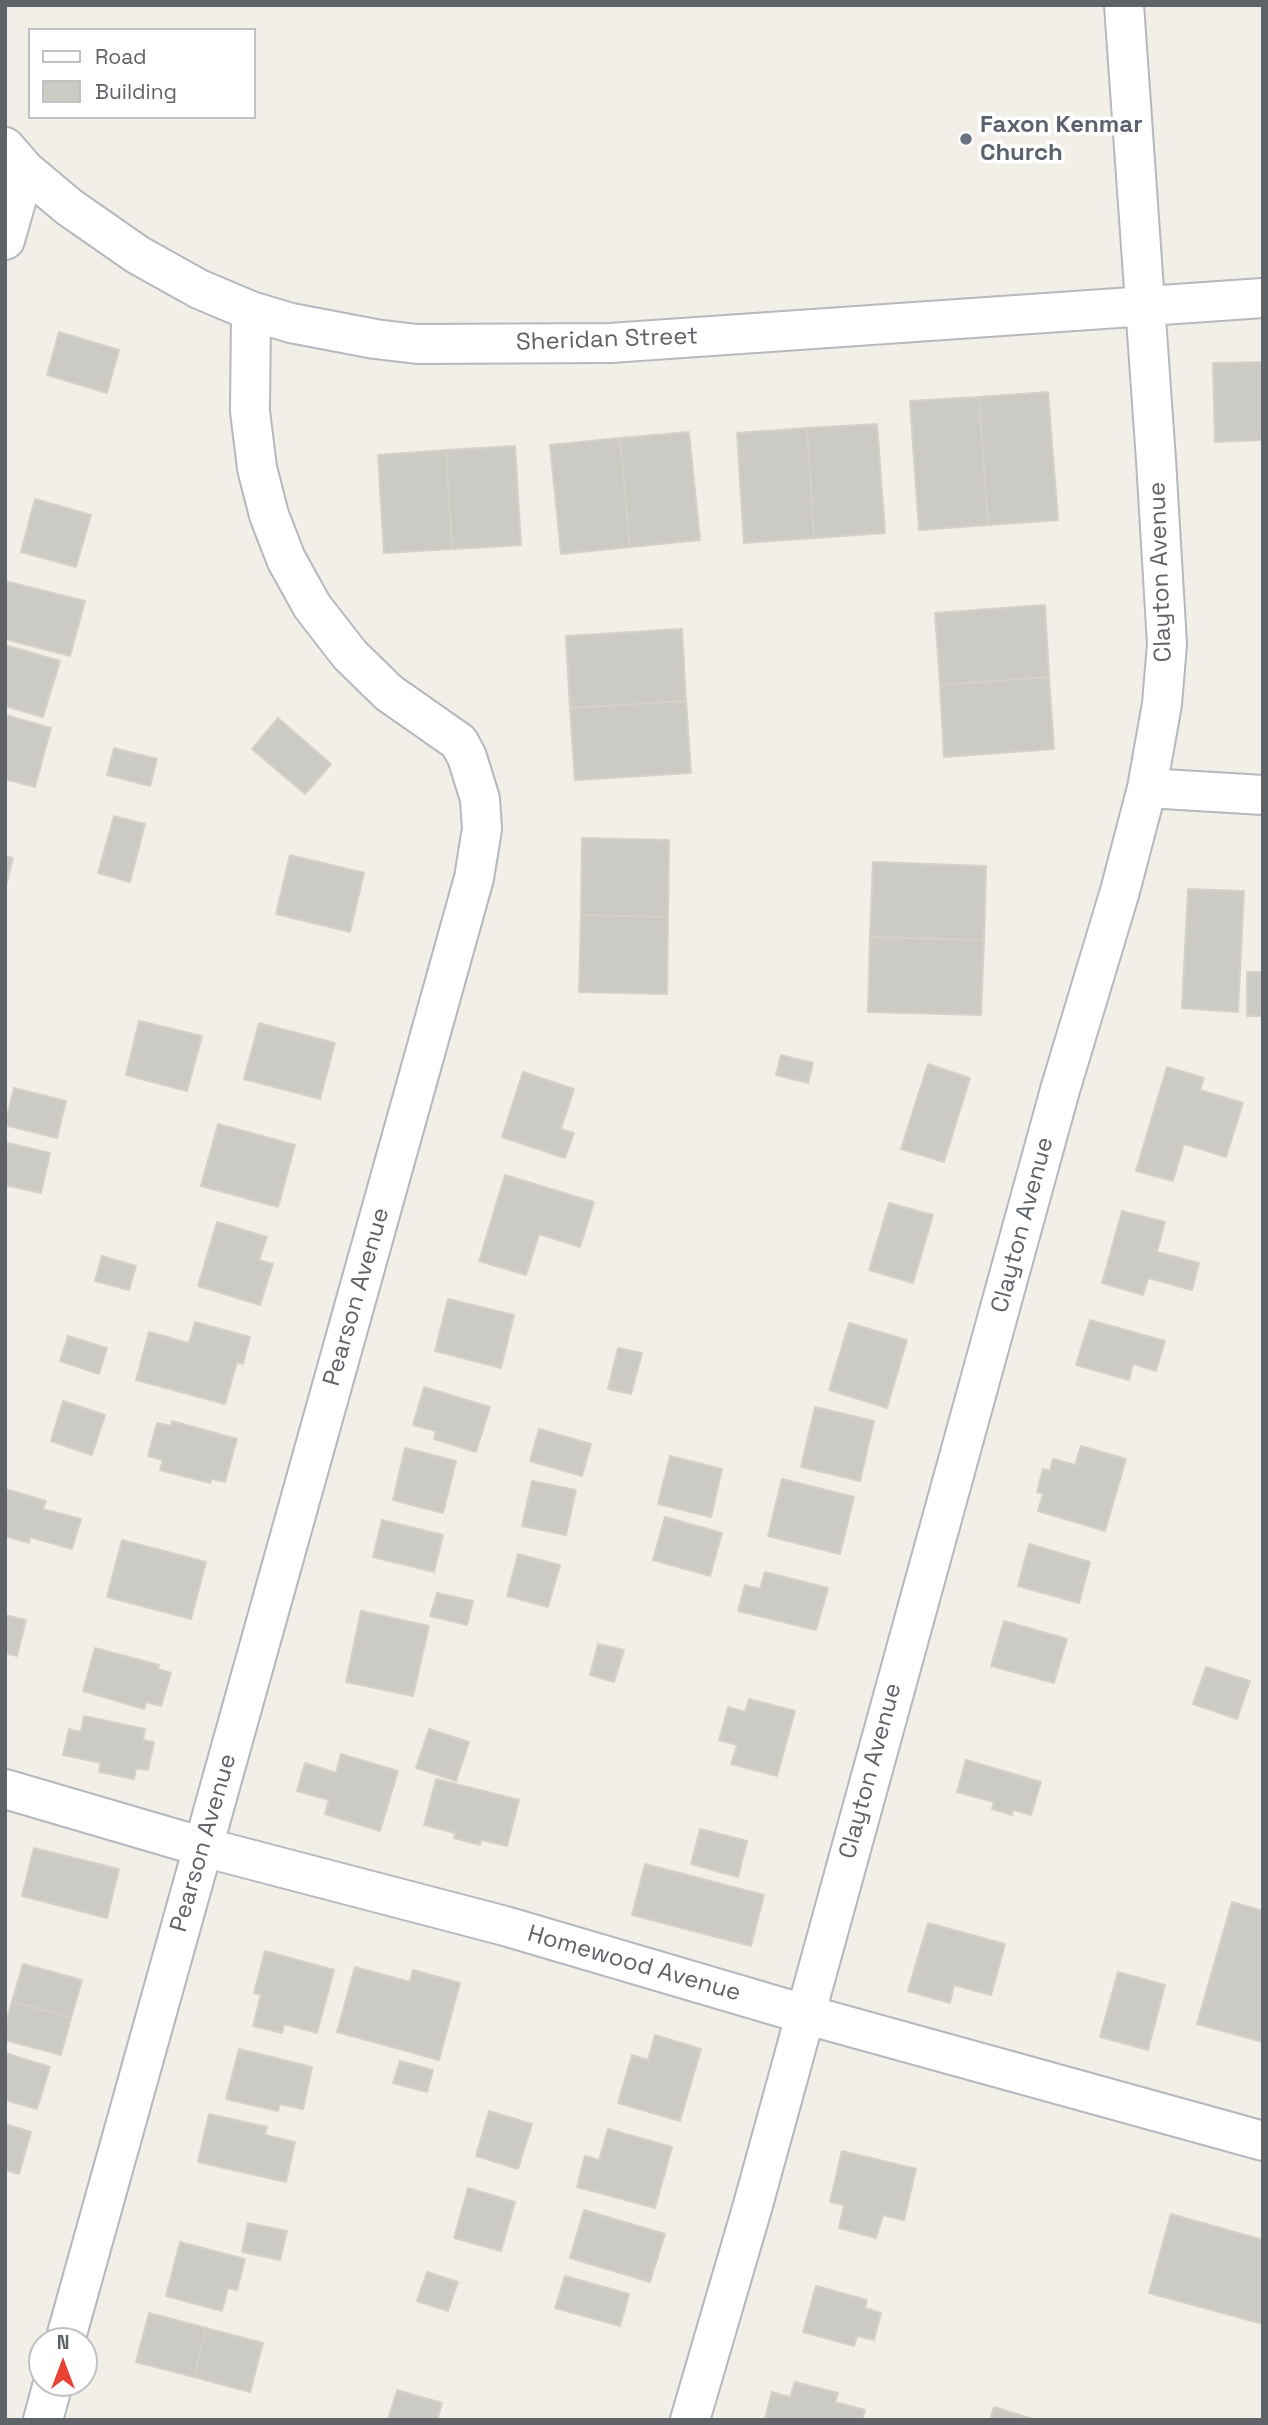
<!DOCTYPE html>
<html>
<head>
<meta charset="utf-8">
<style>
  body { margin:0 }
  #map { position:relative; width:1268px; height:2425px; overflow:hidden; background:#f1efe8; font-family:"Space Grotesk",sans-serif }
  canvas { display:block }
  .frame { position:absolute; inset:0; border:7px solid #5f6368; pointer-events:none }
  .legend { position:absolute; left:28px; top:28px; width:228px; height:91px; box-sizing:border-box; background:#fff; border:2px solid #bfc1c3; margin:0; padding:9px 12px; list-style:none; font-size:21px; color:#5f6368 }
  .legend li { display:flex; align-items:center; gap:14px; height:35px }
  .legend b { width:35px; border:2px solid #bfc1c3 }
  .north { position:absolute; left:28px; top:2327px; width:70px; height:70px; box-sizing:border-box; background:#fff; border:2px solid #bfc1c3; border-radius:50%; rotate:0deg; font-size:19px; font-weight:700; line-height:28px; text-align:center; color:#5f6368 }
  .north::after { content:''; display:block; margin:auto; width:24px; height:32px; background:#ea4335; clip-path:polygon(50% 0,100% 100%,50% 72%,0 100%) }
</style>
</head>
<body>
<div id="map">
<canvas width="1268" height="2425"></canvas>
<div class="frame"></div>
<ul class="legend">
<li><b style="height:9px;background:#fff"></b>Road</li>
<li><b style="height:19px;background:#cccac5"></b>Building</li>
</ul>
<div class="north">N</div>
</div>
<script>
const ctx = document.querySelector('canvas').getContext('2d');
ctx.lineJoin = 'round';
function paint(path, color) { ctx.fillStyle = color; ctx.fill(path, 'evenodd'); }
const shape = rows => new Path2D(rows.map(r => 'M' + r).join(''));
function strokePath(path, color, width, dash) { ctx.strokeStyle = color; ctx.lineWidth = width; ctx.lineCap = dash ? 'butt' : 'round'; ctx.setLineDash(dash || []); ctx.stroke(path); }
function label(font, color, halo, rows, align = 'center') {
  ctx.font = font + ' "Space Grotesk",sans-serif'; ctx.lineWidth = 7; ctx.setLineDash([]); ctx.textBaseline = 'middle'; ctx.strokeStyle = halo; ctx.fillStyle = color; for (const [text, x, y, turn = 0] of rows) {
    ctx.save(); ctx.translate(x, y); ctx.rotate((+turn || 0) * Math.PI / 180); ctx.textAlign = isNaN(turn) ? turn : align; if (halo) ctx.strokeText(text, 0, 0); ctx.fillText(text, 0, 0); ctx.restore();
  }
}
const building = shape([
  [59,332,119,350,107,393,47,375,59,332],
  [1263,362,1263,440,1215,442,1213,363,1263,362],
  [1048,392,1058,520,988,525,979,397,1048,392],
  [979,397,988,525,919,530,910,401,979,397],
  [877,424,885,533,814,538,807,428,877,424],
  [807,428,814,538,744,543,737,433,807,428],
  [689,432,700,540,630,547,620,438,689,432],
  [620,438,630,547,561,554,550,445,620,438],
  [515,446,521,545,452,549,446,450,515,446],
  [446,450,452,549,384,553,378,455,446,450],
  [35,499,91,515,76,567,21,552,35,499],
  [5,581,85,601,70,656,5,639,5,581],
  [1045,605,1049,677,940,685,935,613,1045,605],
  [682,629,686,701,570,708,566,636,682,629],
  [5,645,60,661,43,717,5,706,5,645],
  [1049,677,1054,749,944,757,940,685,1049,677],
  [686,701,691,773,575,780,570,708,686,701],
  [5,715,51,728,35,787,5,779,5,715],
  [278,718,331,764,305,794,252,749,278,718],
  [114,748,157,759,150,786,107,775,114,748],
  [114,816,145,824,130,882,98,873,114,816],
  [582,838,669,840,668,917,581,915,582,838],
  [290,855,364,873,350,932,276,914,290,855],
  [5,856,13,858,5,890,5,856],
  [873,862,986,866,984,940,870,937,873,862],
  [1188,889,1244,891,1238,1012,1182,1008,1188,889],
  [581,915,668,917,667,994,579,992,581,915],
  [870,937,984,940,981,1015,868,1012,870,937],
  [1247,972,1263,972,1263,1016,1247,1016,1247,972],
  [139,1021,202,1036,187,1091,126,1075,139,1021],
  [259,1023,335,1043,320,1099,244,1079,259,1023],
  [781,1055,813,1063,808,1083,776,1075,781,1055],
  [928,1064,970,1078,944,1162,901,1149,928,1064],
  [1167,1067,1204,1078,1200,1090,1243,1103,1226,1157,1184,1144,1173,1181,1136,1171,1167,1067],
  [523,1072,574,1089,561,1129,574,1133,565,1158,502,1137,523,1072],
  [14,1088,66,1101,57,1138,5,1125,14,1088],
  [218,1124,295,1145,278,1207,201,1186,218,1124],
  [8,1143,50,1153,41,1193,5,1185,5,1153,8,1143],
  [505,1175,594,1202,580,1247,539,1234,526,1275,479,1261,505,1175],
  [889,1203,933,1215,913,1283,869,1270,889,1203],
  [1122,1211,1165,1222,1157,1252,1199,1263,1192,1290,1148,1278,1143,1295,1102,1283,1122,1211],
  [217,1222,267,1237,259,1260,273,1264,260,1305,198,1286,217,1222],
  [102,1256,136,1266,129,1290,95,1281,102,1256],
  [448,1299,514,1315,501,1368,435,1351,448,1299],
  [1090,1320,1165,1341,1156,1371,1133,1364,1129,1380,1076,1365,1090,1320],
  [195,1322,250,1337,243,1364,237,1362,225,1404,136,1380,149,1332,189,1343,195,1322],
  [849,1323,907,1340,887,1408,829,1390,849,1323],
  [68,1336,107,1348,99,1374,60,1361,68,1336],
  [618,1348,642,1353,631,1394,608,1389,618,1348],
  [424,1387,490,1407,476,1452,434,1439,436,1431,413,1425,424,1387],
  [63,1401,105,1415,92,1455,51,1441,63,1401],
  [815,1407,874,1421,860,1481,801,1467,815,1407],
  [172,1421,237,1439,225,1482,212,1479,210,1483,160,1470,163,1460,148,1456,157,1423,171,1426,172,1421],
  [539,1429,591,1444,582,1476,530,1461,539,1429],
  [1081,1446,1126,1459,1105,1531,1038,1511,1043,1494,1037,1492,1043,1469,1050,1471,1053,1459,1075,1465,1081,1446],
  [405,1448,456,1461,443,1513,393,1500,405,1448],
  [670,1456,722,1469,711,1517,658,1504,670,1456],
  [782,1479,854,1497,840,1554,768,1536,782,1479],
  [532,1481,576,1490,566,1535,522,1526,532,1481],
  [5,1489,46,1501,43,1509,81,1519,72,1549,30,1537,29,1543,5,1536,5,1489],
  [665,1517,722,1533,710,1576,653,1560,665,1517],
  [382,1520,443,1535,434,1572,373,1557,382,1520],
  [122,1540,206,1562,191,1619,107,1597,122,1540],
  [1029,1544,1090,1562,1079,1603,1018,1586,1029,1544],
  [518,1554,560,1565,548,1607,507,1596,518,1554],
  [765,1572,828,1588,816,1630,738,1611,745,1585,760,1589,765,1572],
  [437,1593,473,1601,467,1625,430,1616,437,1593],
  [361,1611,429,1626,413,1696,346,1682,361,1611],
  [5,1615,26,1620,17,1656,5,1653,5,1615],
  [1004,1621,1067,1639,1054,1683,991,1666,1004,1621],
  [598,1644,624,1650,614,1682,590,1675,598,1644],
  [95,1648,159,1665,158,1669,171,1673,161,1706,146,1702,144,1709,83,1691,95,1648],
  [1206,1667,1250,1681,1237,1719,1193,1704,1206,1667],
  [749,1699,795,1711,777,1776,731,1764,737,1745,719,1740,728,1707,745,1712,749,1699],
  [84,1716,145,1729,143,1740,154,1742,148,1770,136,1768,134,1779,99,1772,101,1763,63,1755,69,1729,81,1732,84,1716],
  [429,1729,469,1742,456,1781,416,1768,429,1729],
  [341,1754,398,1771,380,1831,325,1814,329,1800,297,1791,305,1763,336,1773,341,1754],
  [966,1760,1041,1782,1031,1815,1013,1810,1012,1815,992,1809,994,1802,957,1792,966,1760],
  [436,1779,519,1800,507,1846,481,1840,480,1845,454,1838,455,1833,424,1825,436,1779],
  [700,1829,747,1841,738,1877,691,1864,700,1829],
  [34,1848,119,1869,107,1918,22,1896,34,1848],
  [645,1864,764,1895,751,1946,632,1915,645,1864],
  [1232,1902,1263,1911,1263,2042,1197,2024,1232,1902],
  [928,1923,1005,1944,991,1995,954,1985,950,2003,908,1991,928,1923],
  [265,1951,334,1970,317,2033,284,2024,282,2033,253,2026,261,1995,254,1993,265,1951],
  [23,1964,82,1980,71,2018,12,2001,23,1964],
  [355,1967,410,1982,413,1970,460,1983,439,2060,337,2032,355,1967],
  [1118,1972,1165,1985,1148,2050,1100,2037,1118,1972],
  [12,2001,71,2018,61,2055,5,2040,5,2027,12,2001],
  [655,2035,701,2049,680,2121,618,2103,632,2055,648,2060,655,2035],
  [239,2049,312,2067,303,2109,280,2104,278,2111,226,2099,239,2049],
  [5,2053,50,2067,37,2109,5,2100,5,2053],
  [400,2061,433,2070,427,2092,393,2083,400,2061],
  [489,2111,532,2124,518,2169,476,2156,489,2111],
  [209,2114,267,2127,265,2135,295,2142,286,2182,198,2162,209,2114],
  [5,2124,31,2132,19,2174,5,2170,5,2124],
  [608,2129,672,2147,655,2208,577,2187,585,2156,599,2160,608,2129],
  [842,2151,916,2169,904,2220,883,2215,876,2238,839,2228,844,2205,830,2202,842,2151],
  [468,2188,515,2202,501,2251,454,2238,468,2188],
  [584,2210,665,2234,650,2282,570,2258,584,2210],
  [1171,2214,1263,2240,1263,2324,1149,2293,1171,2214],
  [248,2223,287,2231,280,2260,242,2252,248,2223],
  [180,2242,245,2259,237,2290,228,2288,222,2311,166,2296,180,2242],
  [427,2272,458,2282,448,2311,417,2301,427,2272],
  [565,2276,629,2294,620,2326,555,2308,565,2276],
  [816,2286,867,2300,865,2308,881,2313,874,2340,857,2336,854,2346,803,2332,816,2286],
  [149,2313,206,2328,194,2377,136,2362,149,2313],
  [206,2328,263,2343,250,2392,194,2377,206,2328],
  [795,2382,838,2393,835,2402,865,2410,862,2420,773,2420,765,2418,772,2392,790,2397,795,2382],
  [397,2390,442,2403,437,2420,388,2420,397,2390],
  [994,2407,1036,2420,990,2420,994,2407]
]);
paint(building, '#cccac5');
strokePath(building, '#d6d1c6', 2);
const street = shape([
  [5,147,25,170,69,207,138,255,199,289,251,311,291,323,375,339,417,344,610,343,1263,298],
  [5,240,25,170],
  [1147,788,1263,795],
  [5,1789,203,1847,505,1926,804,2014,1263,2141],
  [65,2341,474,878,482,829,480,799,467,757,459,742,389,693,350,655,312,606,286,559,269,515,257,468,250,411,251,311],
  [43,2420,53,2383],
  [690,2420,753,2205,1060,1090,1120,891,1147,788,1162,704,1167,644,1156,460,1124,5]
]);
strokePath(street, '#b5b8bc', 42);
strokePath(street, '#fff', 38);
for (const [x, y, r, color] of [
  [966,139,7,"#6b7280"]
]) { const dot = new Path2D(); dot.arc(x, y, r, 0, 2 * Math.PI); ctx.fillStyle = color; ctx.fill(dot); strokePath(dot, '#fff', 2.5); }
label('bold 24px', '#5b616d', '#fff', [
  ["Faxon Kenmar",980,125],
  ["Church",980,153]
], 'left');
label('24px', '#5f6368', '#fff', [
  ["Sheridan Street",607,340,-2],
  ["Clayton Avenue",1161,572,-92],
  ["Clayton Avenue",1023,1225,-75],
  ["Pearson Avenue",357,1297,-74],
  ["Clayton Avenue",871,1771,-75],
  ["Pearson Avenue",204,1843,-74],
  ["Homewood Avenue",634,1964,16]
]);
</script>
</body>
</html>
